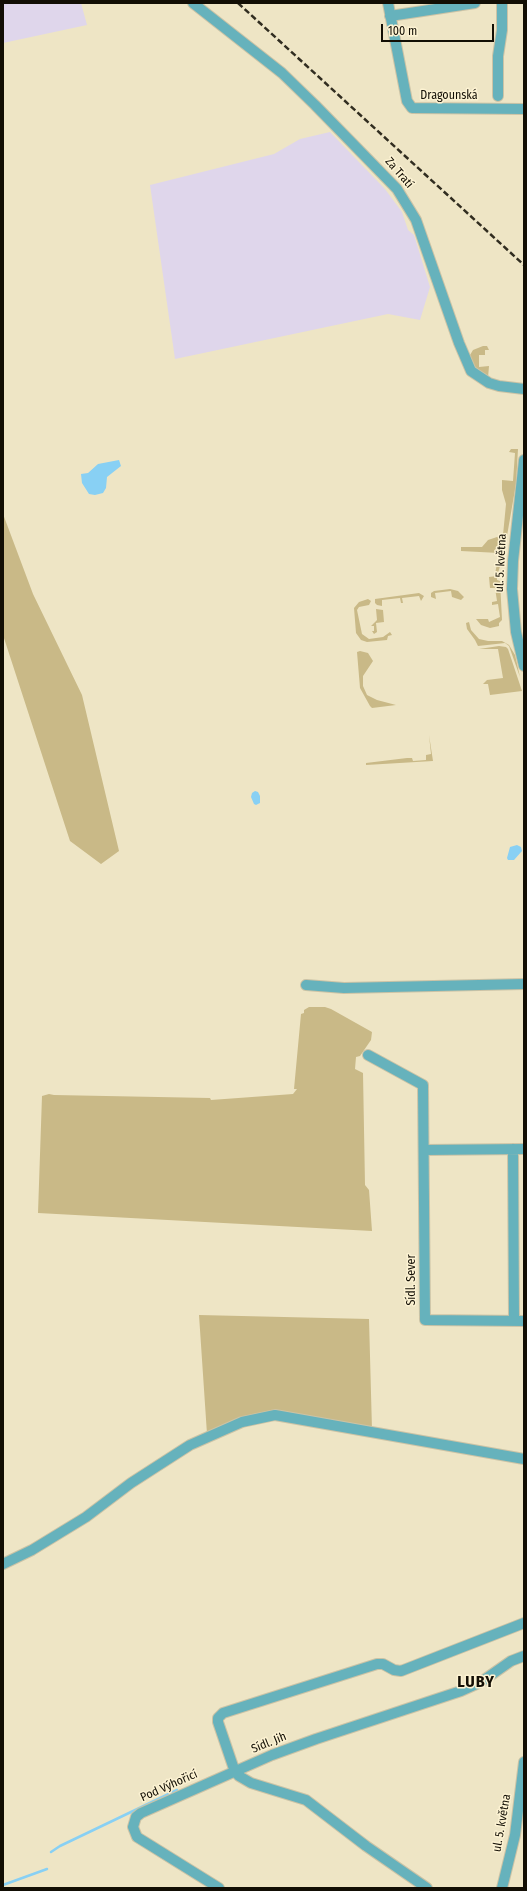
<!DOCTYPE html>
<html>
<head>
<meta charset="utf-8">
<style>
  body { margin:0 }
  #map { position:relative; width:527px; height:1891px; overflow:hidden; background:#eee5c5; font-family:"Fira Sans Condensed",sans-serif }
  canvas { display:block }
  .frame { position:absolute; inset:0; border:4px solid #120e04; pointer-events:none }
  .scale { position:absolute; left:381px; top:24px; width:113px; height:18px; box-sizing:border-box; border:2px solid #120e04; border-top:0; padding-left:5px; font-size:12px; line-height:14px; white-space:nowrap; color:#120e04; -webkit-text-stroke:3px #fcf2d2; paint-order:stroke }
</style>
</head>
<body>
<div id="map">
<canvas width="527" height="1891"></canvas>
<div class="frame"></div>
<div class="scale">100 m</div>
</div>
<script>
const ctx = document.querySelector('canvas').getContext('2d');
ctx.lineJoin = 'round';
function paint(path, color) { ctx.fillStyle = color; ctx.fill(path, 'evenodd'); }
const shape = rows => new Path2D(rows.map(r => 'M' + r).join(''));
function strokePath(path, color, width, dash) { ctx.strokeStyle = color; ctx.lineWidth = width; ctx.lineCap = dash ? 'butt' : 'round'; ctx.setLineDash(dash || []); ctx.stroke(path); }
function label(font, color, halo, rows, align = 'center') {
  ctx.font = font + ' "Fira Sans Condensed",sans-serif'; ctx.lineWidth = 3; ctx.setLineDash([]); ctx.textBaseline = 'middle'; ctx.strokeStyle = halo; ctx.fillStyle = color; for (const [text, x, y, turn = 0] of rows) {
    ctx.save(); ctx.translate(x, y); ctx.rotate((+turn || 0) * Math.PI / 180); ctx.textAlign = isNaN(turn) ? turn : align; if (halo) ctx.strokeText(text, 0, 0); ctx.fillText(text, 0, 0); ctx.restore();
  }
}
paint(shape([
  [3,3,81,3,87,25,3,43],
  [330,132,385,189,402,212,408,230,414,235,430,287,420,320,388,314,175,359,150,185,274,154,300,139]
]), '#dfd6eb');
paint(shape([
  [483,346,487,346,489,350,485,350,485,355,479,355,479,367,489,366,488,378,474,368,470,355,473,350],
  [511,449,518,449,516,484,504,553,498,573,495,574,499,553,461,551,461,547,482,547,488,540,503,535,506,504,502,490,502,480,513,481,515,453,509,452],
  [3,514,33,594,82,695,119,851,101,864,70,841,3,635],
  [497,576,497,580,500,581,502,620,499,623,499,626,490,628,481,625,476,619,488,619,489,622,500,617,498,604,492,605,492,602,497,601,495,588,490,588,489,577],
  [450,589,458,591,464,597,461,600,452,597,451,591,435,593,436,599,431,597,431,593,434,591],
  [419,593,424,596,421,601,419,596,402,598,403,603,401,603,400,598,382,600,382,606,377,605,375,603,375,599],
  [368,599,371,601,369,605,359,607,357,610,362,634,369,639,383,637,390,632,392,635,388,636,387,640,367,642,361,640,356,633,354,608,359,602],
  [376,609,383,610,384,622,376,623,377,632,374,634,372,631,374,631,374,626,371,626,377,620],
  [469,622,471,630,479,639,488,641,502,641,509,645,515,655,520,677,509,646,505,643,478,646,475,640,467,629,466,623],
  [499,646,506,647,508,649,522,691,490,695,488,684,483,684,487,680,503,678,498,649,479,649],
  [360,651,368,653,373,661,363,676,363,686,367,695,377,700,396,705,372,708,370,706,360,688,357,652],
  [429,735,433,761,366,765,366,763,407,758,412,758,413,761,426,760,426,755,431,754],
  [309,1007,325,1007,331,1009,372,1032,371,1040,360,1056,356,1057,355,1069,363,1073,365,1185,369,1190,372,1231,38,1213,42,1096,49,1094,54,1095,210,1098,211,1100,293,1094,297,1089,294,1089,301,1014,304,1013,304,1010],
  [199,1315,369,1319,372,1430,293,1415,207,1434]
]), '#c9b987');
paint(shape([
  [119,460,121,466,107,477,106,488,103,493,95,495,89,494,82,483,81,474,88,473,98,464],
  [255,791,258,792,260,796,260,803,256,805,254,804,251,797,252,793],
  [517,845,521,847,522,851,514,860,508,860,507,858,510,847]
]), '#88d0f4');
strokePath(shape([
  [51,1852,60,1846,177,1790],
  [3,1885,47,1869]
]), '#88d0f4', 2.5);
const minor = shape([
  [193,3,282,73,315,105,397,189,416,220,459,343,471,371,489,383,499,386,524,389],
  [388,3,407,101,412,108,524,109],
  [390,16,475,3],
  [498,96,498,56,502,30,502,3],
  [524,460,513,561,512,589,516,632,524,666],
  [306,985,344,988,524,984],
  [368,1055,423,1085,425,1320,524,1321],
  [513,1149,514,1320],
  [424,1150,524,1149],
  [3,1564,32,1550,86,1517,131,1483,190,1445,242,1422,275,1415,524,1459],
  [219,1888,137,1837,133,1827,136,1817,141,1813,272,1755,316,1739,461,1691,481,1682,511,1661,524,1656],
  [427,1888,366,1846,306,1800,251,1783,239,1776,235,1772,218,1722,218,1718,223,1713,377,1664,383,1664,394,1670,401,1671,524,1623],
  [502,1888,515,1835,524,1762]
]);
strokePath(minor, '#cbc3a6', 12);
strokePath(minor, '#66b2bc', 10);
strokePath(shape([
  [238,3,524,265]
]), '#312d20', 2.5, [6, 3]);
label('12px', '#120e04', '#fcf2d2', [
  ["Dragounská",449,96],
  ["Za Tratí",399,173,49],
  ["ul. 5. května",501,563,-87],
  ["Sídl. Sever",412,1280,-90],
  ["Sídl. Jih",269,1743,-22],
  ["Pod Výhořicí",169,1786,-24],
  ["ul. 5. května",502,1823,-80]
]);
ctx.letterSpacing = '1px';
label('bold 16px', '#120e04', '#fcf2d2', [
  ["LUBY",476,1683]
]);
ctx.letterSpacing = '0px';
</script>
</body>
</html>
